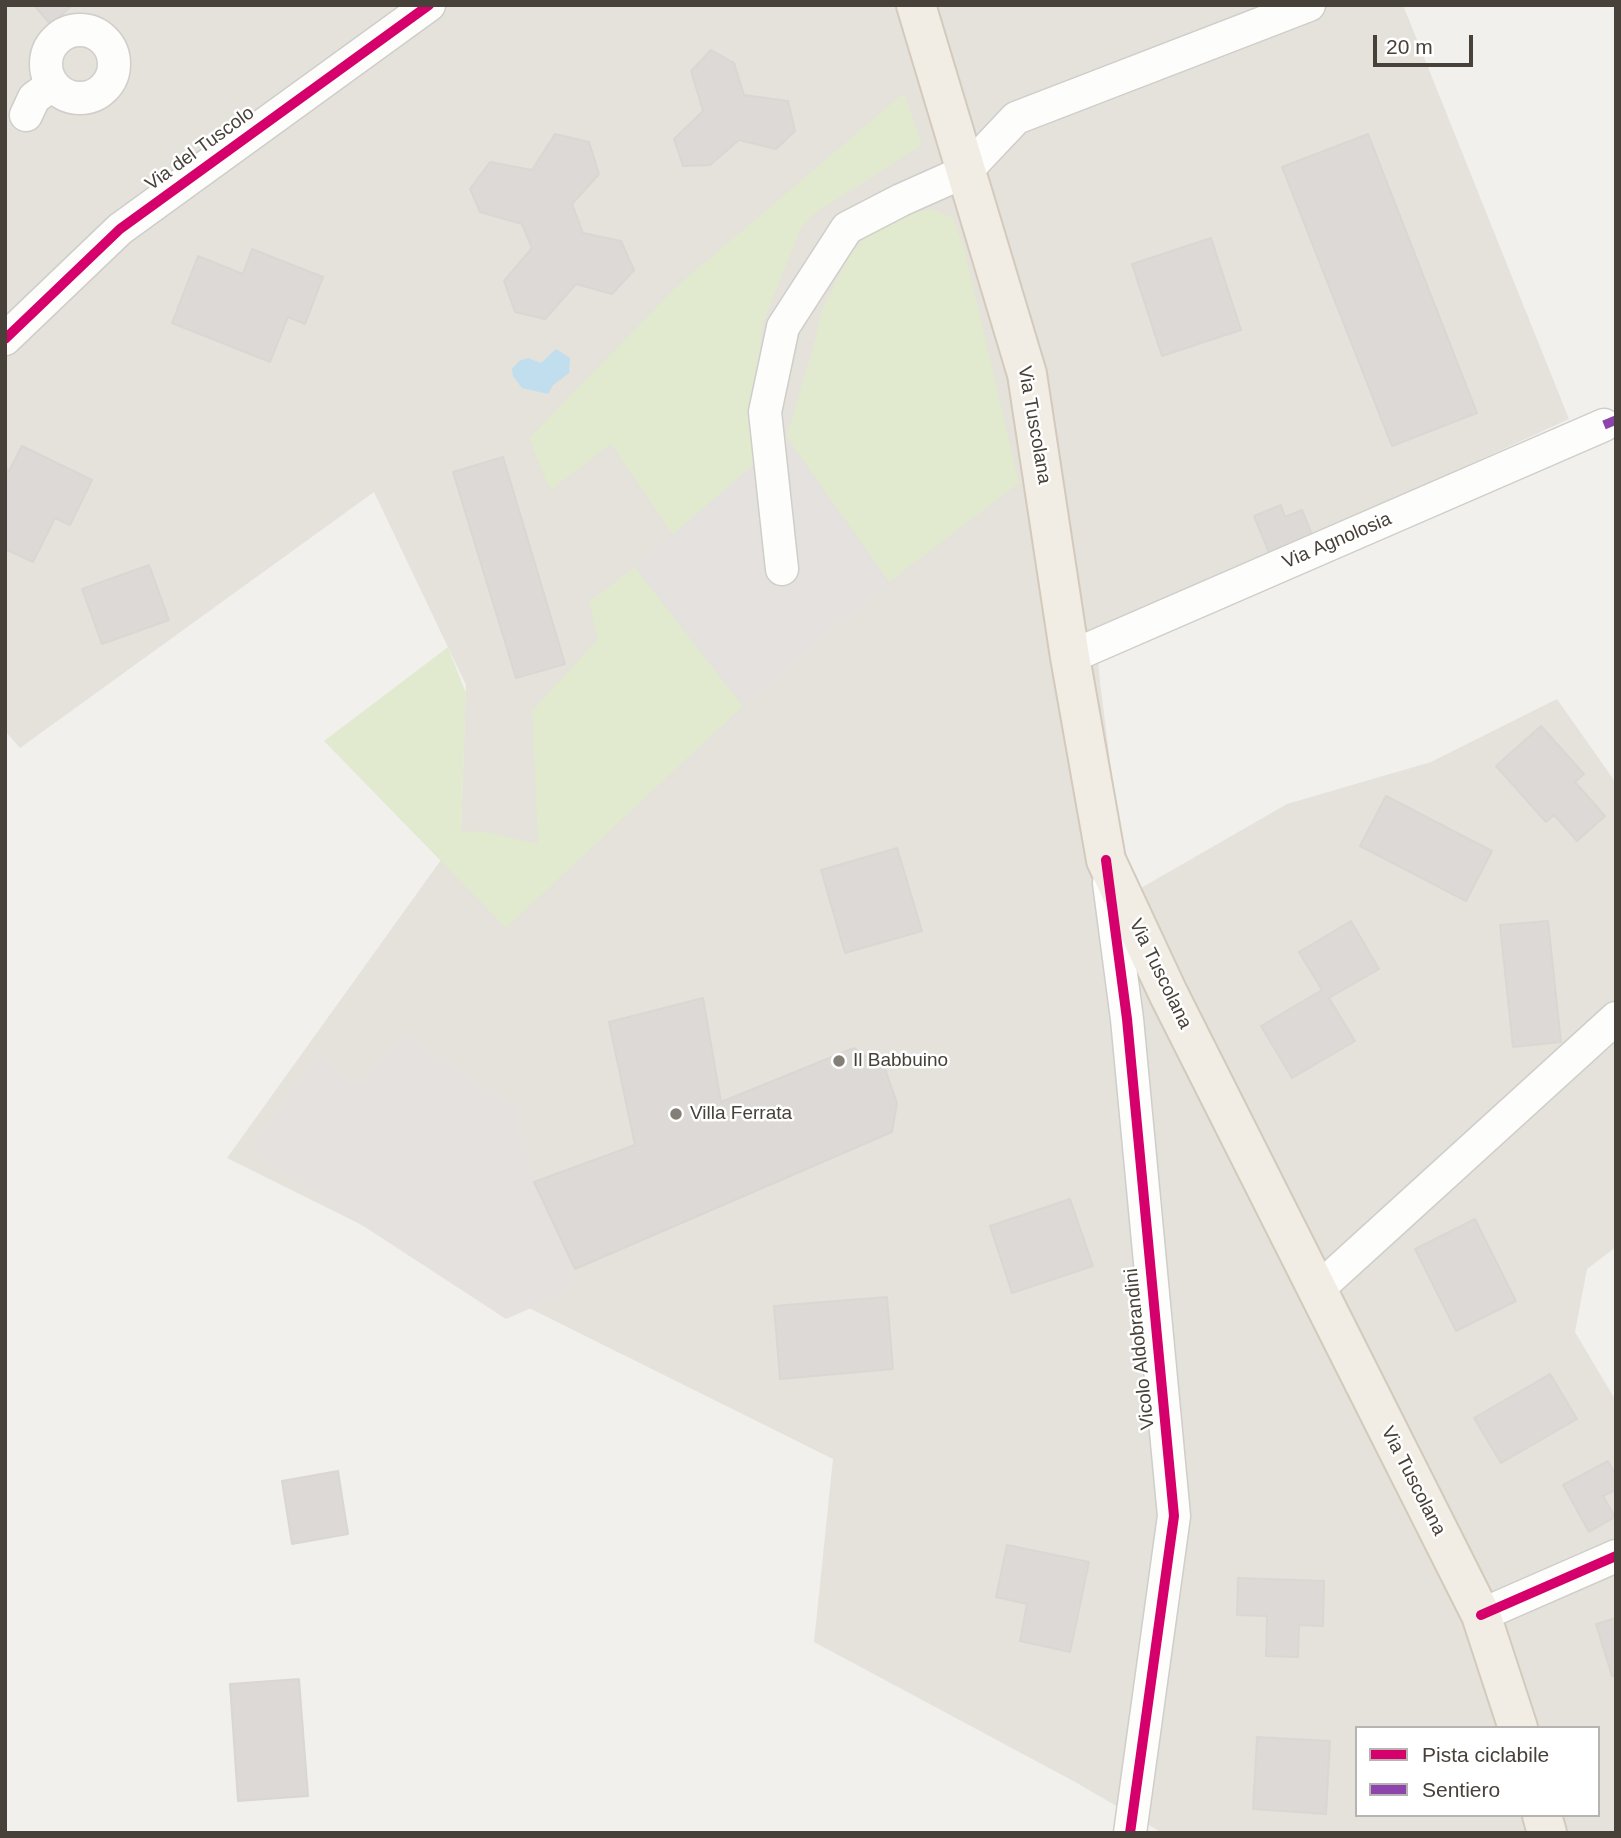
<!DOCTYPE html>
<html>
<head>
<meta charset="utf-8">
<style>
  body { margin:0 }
  #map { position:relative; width:1621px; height:1838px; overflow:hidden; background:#f2f0ed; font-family:Arial,sans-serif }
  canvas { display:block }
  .frame { position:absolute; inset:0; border:7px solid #484139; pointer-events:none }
  .legend { position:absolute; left:1355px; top:1726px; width:245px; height:91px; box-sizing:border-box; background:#fff; border:2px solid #b6b3b0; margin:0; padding:9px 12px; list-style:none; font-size:21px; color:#484139 }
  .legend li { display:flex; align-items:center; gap:14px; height:35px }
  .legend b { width:35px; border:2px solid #b6b3b0 }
  .scale { position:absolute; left:1373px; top:35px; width:100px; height:32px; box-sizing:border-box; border:4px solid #484139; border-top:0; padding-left:9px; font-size:21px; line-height:24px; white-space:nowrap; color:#484139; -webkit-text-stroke:5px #fff; paint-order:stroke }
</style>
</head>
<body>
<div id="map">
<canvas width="1621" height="1838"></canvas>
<div class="frame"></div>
<ul class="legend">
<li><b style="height:9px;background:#d6006c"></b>Pista ciclabile</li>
<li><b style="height:9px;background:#8e44ad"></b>Sentiero</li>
</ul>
<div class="scale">20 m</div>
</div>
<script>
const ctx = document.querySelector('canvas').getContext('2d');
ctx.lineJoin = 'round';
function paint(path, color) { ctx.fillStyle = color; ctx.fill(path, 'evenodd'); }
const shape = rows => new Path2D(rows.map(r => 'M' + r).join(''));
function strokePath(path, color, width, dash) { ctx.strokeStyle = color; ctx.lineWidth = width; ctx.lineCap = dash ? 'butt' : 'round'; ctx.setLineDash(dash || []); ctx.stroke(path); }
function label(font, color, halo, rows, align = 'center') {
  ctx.font = font + ' Arial,sans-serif'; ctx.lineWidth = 5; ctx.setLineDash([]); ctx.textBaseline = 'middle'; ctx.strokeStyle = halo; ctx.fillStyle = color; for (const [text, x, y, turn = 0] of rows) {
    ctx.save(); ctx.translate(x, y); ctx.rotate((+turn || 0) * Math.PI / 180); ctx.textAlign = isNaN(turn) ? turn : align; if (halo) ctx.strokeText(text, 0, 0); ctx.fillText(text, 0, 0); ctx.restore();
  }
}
paint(shape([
  [5,5,1403,5,1569,419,1096,636,1100,682,1127,896,1287,804,1431,762,1557,699,1616,783,1616,1247,1587,1269,1575,1332,1616,1401,1616,1833,1159,1833,1159,1831,1077,1783,814,1642,833,1459,227,1158,461,832,466,685,374,492,20,748,5,731],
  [1357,1728,1598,1728,1598,1815,1357,1815]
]), '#e5e1db');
paint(shape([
  [904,93,922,145,815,213,801,228,762,326,754,420,761,459,673,535,611,444,550,490,529,438,677,286],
  [931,209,953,218,964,248,1019,483,889,582,786,437,813,349,822,309,851,253,885,219],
  [635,567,743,706,506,928,324,741,448,647,466,693,461,832,482,831,538,844,532,711,598,639,589,602]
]), '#e1eacf');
paint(shape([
  [786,437,889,582,743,706,635,567],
  [404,1033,517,1109,534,1182,575,1269,563,1294,506,1319,250,1152,320,1050,358,1086]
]), '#e4e1de');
paint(shape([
  [556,349,570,358,569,373,553,385,548,394,522,388,513,376,512,369,519,361,528,358,541,363]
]), '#c0deed');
const building = shape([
  [34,5,72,5,51,25,34,5],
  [711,50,734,63,744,95,788,101,795,131,776,149,739,140,710,165,683,166,674,139,703,111,691,71,711,50],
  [555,134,589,142,599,174,572,204,583,233,621,241,634,270,612,294,576,284,545,319,515,312,504,281,532,248,522,224,480,212,470,189,490,162,532,170,555,134],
  [1368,134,1477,413,1392,446,1282,167,1368,134],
  [1211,238,1241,330,1162,356,1132,264,1211,238],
  [252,249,323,277,305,324,288,317,270,362,172,323,198,256,243,274,252,249],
  [22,446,92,480,70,525,55,518,33,562,5,549,5,469,9,471,22,446],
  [503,457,565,664,516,678,453,472,503,457],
  [1281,505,1285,517,1302,510,1315,542,1272,560,1254,516,1281,505],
  [149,565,169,620,102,644,82,589,149,565],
  [1541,726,1584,774,1575,782,1605,816,1577,841,1554,815,1546,822,1496,766,1541,726],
  [1386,796,1492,851,1466,901,1360,846,1386,796],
  [897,848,922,931,845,953,821,870,897,848],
  [1351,921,1379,969,1329,998,1355,1041,1292,1078,1261,1026,1322,990,1299,952,1351,921],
  [1548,921,1561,1042,1513,1047,1500,925,1548,921],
  [703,998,721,1102,854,1048,885,1069,897,1103,892,1132,575,1269,534,1182,635,1145,609,1022,703,998],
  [1070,1199,1093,1266,1012,1293,990,1226,1070,1199],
  [1475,1219,1516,1301,1456,1331,1415,1249,1475,1219],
  [887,1297,893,1369,780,1379,774,1306,887,1297],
  [1550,1374,1577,1419,1501,1463,1474,1418,1550,1374],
  [1608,1461,1616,1476,1616,1490,1603,1496,1615,1517,1589,1532,1563,1485,1608,1461],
  [338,1471,348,1534,292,1544,282,1481,338,1471],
  [1007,1545,1089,1562,1070,1652,1020,1641,1027,1604,996,1597,1007,1545],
  [1238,1578,1324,1581,1323,1626,1299,1625,1298,1657,1266,1656,1267,1616,1237,1615,1238,1578],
  [1616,1618,1616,1675,1612,1676,1596,1624,1616,1618],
  [299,1679,308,1796,238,1801,230,1684,299,1679],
  [1257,1737,1330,1741,1326,1814,1253,1809,1257,1737]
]);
paint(building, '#dcd9d6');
strokePath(building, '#dad7d3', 2);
const minor = shape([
  '46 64a34 34 0 1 1 68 0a34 34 0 1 1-68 0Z',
  [26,115,34,98,45,90,55,88],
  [5,339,120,229,429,5],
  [782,569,765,412,783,327,847,228,901,200,966,171,1016,118,1309,5],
  [1070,657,1604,425],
  [1109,883,1127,1019,1174,1516,1130,1833],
  [1317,1290,1616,1018],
  [1481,1615,1616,1556]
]);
const major = shape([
  [916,5,1027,374,1070,657,1106,860,1168,993,1481,1615,1518,1728],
  [1542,1815,1547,1833]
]);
strokePath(minor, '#d0ceca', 35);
strokePath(major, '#d3cabc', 42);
strokePath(minor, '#fdfdfc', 32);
strokePath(major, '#f1ede5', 38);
strokePath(shape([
  [1604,425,1616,420]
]), '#8e44ad', 9, [18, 9]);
strokePath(shape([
  [5,339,120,229,429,5],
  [1106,860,1127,1019,1174,1516,1130,1833],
  [1481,1615,1616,1556]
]), '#d6006c', 10);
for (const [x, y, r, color] of [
  [839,1061,7,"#847e78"],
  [676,1114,7,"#847e78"]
]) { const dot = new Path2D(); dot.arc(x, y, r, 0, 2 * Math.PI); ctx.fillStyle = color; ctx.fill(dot); strokePath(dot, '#fff', 2.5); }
label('19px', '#484139', '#fff', [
  ["Via del Tuscolo",200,149,-36],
  ["Via Tuscolana",1034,425,80],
  ["Via Agnolosia",1337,541,-23],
  ["Via Tuscolana",1160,974,64],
  ["Vicolo Aldobrandini",1140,1349,-96],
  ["Via Tuscolana",1413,1481,63]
]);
label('19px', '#484139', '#fff', [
  ["Il Babbuino",853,1061],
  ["Villa Ferrata",690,1114]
], 'left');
</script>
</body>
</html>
